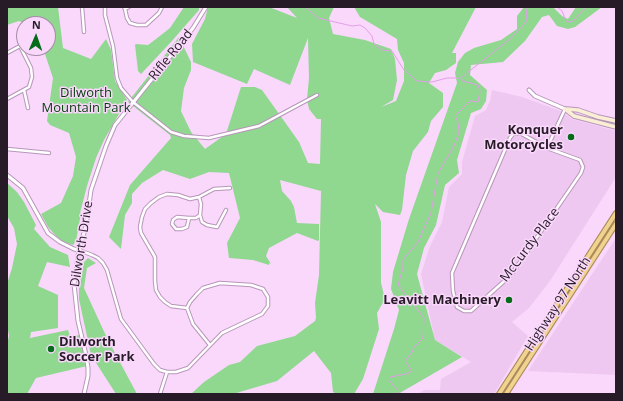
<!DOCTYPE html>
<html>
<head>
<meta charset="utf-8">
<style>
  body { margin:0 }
  #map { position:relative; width:623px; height:401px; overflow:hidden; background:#f9d8fb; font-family:"Open Sans",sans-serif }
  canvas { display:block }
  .frame { position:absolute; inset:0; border:8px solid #271b28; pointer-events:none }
  .north { position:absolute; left:16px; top:16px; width:40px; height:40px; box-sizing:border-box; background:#f9d8fb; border:1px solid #a58ca7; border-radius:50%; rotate:2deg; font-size:11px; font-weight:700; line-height:16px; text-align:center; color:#271b28 }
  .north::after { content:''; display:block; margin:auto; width:14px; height:18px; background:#046b19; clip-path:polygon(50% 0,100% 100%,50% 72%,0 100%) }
</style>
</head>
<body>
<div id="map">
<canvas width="623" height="401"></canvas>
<div class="frame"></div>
<div class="north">N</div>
</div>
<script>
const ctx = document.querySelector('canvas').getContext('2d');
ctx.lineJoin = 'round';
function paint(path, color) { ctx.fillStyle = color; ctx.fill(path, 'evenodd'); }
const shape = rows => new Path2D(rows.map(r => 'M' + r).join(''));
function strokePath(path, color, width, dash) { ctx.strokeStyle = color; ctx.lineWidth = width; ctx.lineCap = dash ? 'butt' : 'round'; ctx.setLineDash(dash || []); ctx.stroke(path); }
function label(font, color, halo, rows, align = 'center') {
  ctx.font = font + ' "Open Sans",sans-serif'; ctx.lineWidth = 3; ctx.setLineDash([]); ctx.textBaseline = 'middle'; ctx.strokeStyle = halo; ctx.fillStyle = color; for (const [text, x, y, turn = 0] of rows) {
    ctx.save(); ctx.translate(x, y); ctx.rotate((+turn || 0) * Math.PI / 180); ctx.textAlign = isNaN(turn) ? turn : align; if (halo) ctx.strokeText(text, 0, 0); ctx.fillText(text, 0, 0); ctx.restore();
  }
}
paint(shape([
  [492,90,522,97,561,111,572,119,616,131,616,177,550,281,529,308,512,322,528,336,494,394,418,394,424,390,440,390,441,379,471,362,435,340,421,274,430,246,442,222,449,187,462,174,462,162,475,116,486,110,490,101],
  [616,238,616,375,528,371]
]), '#efc8f1');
paint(shape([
  [7,7,58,7,63,48,91,59,106,39,111,50,115,81,127,100,104,140,96,158,87,186,80,213,81,213,76,241,73,245,64,242,57,237,48,227,41,214,61,203,73,176,76,157,69,133,50,125,47,121,53,78,43,48,48,48,48,24,26,24,19,21,7,25],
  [184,7,199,7,199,10,171,42,141,74,138,71,135,45,136,44,148,45,156,39,170,28],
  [208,7,269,7,297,18,287,7,334,7,329,18,333,34,365,40,391,49,395,59,397,80,393,100,381,107,396,101,404,81,404,63,398,50,397,39,360,17,354,7,476,7,452,53,456,53,456,63,446,70,435,73,429,83,443,93,443,107,431,121,428,132,413,151,406,175,402,210,400,215,383,212,375,204,381,222,381,283,385,299,377,313,379,329,363,379,354,394,336,394,333,392,331,373,314,351,277,381,233,394,191,394,204,382,229,365,240,362,257,346,295,336,315,321,316,318,315,303,319,275,321,191,280,180,282,191,291,201,294,207,297,223,319,224,319,240,318,241,297,233,269,248,266,256,271,264,269,263,269,265,253,260,229,258,227,243,240,218,229,173,209,172,190,179,163,170,142,183,132,194,132,203,125,215,121,249,109,237,130,185,171,138,170,135,128,102,179,37,191,62,191,70,184,88,181,111,191,132,205,149,226,134,241,87,255,87,262,90,299,142,308,163,320,164,321,119,317,119,309,109,307,99,309,78,308,38,290,85,254,69,247,84,193,62,192,44,205,19],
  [524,7,553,7,562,16,568,19,576,7,602,7,575,27,568,29,557,26,549,15,542,17,525,41,503,62,471,65,470,75,487,90,486,101,481,109,471,113,457,160,459,173,445,185,436,225,424,248,417,274,435,340,462,357,398,394,373,394,394,329,399,310,391,289,393,272,409,219,457,83,455,73,458,62,465,53,474,48,501,40,517,29,517,16],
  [7,183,17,192,24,202,36,225,34,229,50,247,68,255,70,267,47,262,38,286,58,295,58,328,31,332,30,338,68,330,70,336,81,335,87,366,36,378,27,394,7,394,7,344,9,336,7,325,7,284,12,268,17,244,14,228,7,216],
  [88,258,96,263,87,268,84,288,107,338,137,394,116,394,91,355,79,299,79,288,84,262]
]), '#90d790');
strokePath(shape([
  [305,7,318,18,352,26,360,25,365,28,372,36,374,44,382,50,392,51,404,70,417,81,432,82,447,78,460,78],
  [557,7,562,11,566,21,570,22,573,21,586,7],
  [467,73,510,39,527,21,526,7],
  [395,394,398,391,389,380,390,377,406,374,412,371,405,361,412,352,414,347,423,338,424,318,398,285,403,268,403,260,418,242,431,213,438,173,454,146,459,132,458,122,455,116,470,101,478,102,480,91,478,85,463,81,461,78,466,74]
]), '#e29fe7', 1);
const minor = shape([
  [82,7,84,32],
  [105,7,105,15,113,46,117,78,121,88,133,102,171,132,184,136,209,138,238,131,259,126,317,95],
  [124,7,125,9,129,7],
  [125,9,127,18,130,23,137,25,146,25,159,13,162,7],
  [7,53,20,46,31,68,32,77,29,87,7,99],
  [24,90,28,108],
  [547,148,580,160,583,167,581,173,511,275,471,311,464,311,457,307,453,291,452,273,510,138,513,134,520,133,547,148,565,109],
  [7,149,49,153],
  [200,215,202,222,207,225,217,227,226,210],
  [189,218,187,227,182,229,176,229,172,224,173,220,177,217,189,218,196,218,200,215,201,204,199,197],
  [79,250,92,255,98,258,103,263,107,270,121,319,154,364,160,370,167,372,176,372,188,368,222,333,262,314,268,306,268,297,263,289,251,285,220,283,203,288,197,294,190,302,187,308,193,324,210,345],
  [187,308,171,306,165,302,160,297,156,290,155,281,155,257,141,233,140,227,142,217,145,209,151,203,159,197,167,194,178,195,190,199,199,197,214,189,230,188],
  [160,394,167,372]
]);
const tertiary = shape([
  [529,90,535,96,565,109],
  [7,175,23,188,48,233,60,242,74,249,79,250],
  [84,394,88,376,88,368,86,355,78,321,74,284,79,250,86,226,91,190,106,146,115,125,193,28,206,7]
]);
const secondary = shape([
  [565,109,574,116,616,127],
  [567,109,578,110,598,117,616,121]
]);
const trunk = shape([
  [499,394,616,213],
  [506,394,616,224]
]);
strokePath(minor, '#b797b9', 4.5);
strokePath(tertiary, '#b797b9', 5);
strokePath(secondary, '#b797b9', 5.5);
strokePath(trunk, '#a88b59', 6);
strokePath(minor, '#fff', 2.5);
strokePath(tertiary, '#fff', 3);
strokePath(secondary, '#faeed5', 3.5);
strokePath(trunk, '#f2d28f', 4);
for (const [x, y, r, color] of [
  [571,137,4,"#046b19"],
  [509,300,4,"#046b19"],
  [51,349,4,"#046b19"]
]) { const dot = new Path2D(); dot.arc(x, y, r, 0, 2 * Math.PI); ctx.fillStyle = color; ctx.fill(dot); strokePath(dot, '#f9d8fb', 1.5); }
label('13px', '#271b28', '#f9d8fb', [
  ["Rifle Road",171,55,-51],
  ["Dilworth Drive",82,244,-81],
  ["McCurdy Place",530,245,-53],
  ["Highway 97 North",558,304,-57]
]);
label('13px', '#053b0c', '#f9d8fb', [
  ["Dilworth",86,93],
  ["Mountain Park",86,108]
]);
label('bold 13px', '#271b28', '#f9d8fb', [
  ["Konquer",563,130],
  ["Motorcycles",563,145],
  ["Leavitt Machinery",501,300],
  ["Dilworth",59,342,"left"],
  ["Soccer Park",59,357,"left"]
], 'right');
</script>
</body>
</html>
